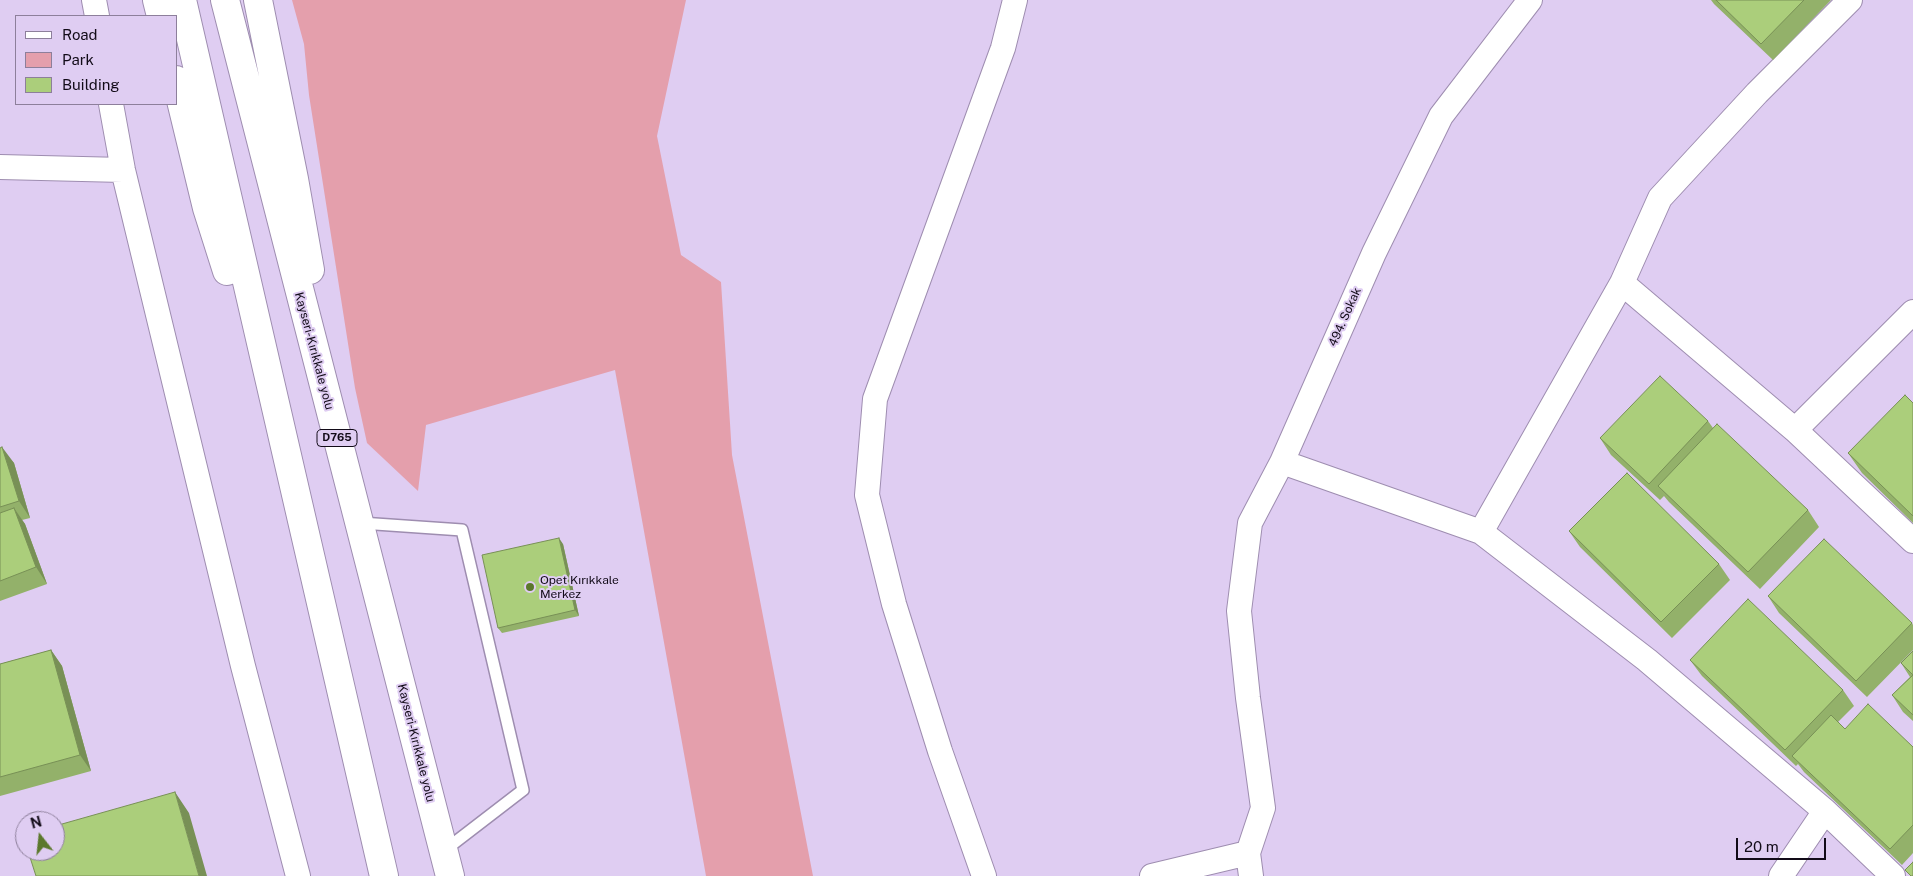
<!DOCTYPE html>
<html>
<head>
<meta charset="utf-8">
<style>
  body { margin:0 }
  #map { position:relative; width:1913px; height:876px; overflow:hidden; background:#dfcdf2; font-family:"Public Sans",sans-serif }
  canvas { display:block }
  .legend { position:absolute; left:15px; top:15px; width:162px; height:90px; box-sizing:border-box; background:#dfcdf2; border:1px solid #8d7f9b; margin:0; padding:6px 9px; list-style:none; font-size:15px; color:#120b18 }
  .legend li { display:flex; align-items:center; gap:10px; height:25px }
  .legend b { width:25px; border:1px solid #8d7f9b }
  .north { position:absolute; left:15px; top:811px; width:50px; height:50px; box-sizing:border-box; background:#dfcdf2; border:1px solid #8d7f9b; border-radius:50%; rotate:344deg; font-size:14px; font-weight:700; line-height:20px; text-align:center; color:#120b18 }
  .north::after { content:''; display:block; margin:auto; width:18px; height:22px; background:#5b782c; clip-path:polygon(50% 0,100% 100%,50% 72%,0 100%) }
  .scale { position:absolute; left:1736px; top:838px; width:90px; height:22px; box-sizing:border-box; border:2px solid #120b18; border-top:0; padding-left:6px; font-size:15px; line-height:18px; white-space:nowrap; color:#120b18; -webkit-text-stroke:4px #dfcdf2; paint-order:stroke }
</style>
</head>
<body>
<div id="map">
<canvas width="1913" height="876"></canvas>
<ul class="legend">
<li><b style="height:6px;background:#fff"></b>Road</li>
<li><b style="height:14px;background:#e49fac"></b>Park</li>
<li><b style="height:14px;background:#abce7b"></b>Building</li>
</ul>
<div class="north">N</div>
<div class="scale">20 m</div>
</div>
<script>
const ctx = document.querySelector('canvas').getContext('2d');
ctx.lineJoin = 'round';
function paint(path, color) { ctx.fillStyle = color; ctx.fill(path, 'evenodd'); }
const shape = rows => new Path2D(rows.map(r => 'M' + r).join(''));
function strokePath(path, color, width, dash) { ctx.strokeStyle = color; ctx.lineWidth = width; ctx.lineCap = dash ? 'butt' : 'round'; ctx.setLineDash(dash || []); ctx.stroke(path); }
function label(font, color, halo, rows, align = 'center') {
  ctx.font = font + ' "Public Sans",sans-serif'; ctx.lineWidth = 4; ctx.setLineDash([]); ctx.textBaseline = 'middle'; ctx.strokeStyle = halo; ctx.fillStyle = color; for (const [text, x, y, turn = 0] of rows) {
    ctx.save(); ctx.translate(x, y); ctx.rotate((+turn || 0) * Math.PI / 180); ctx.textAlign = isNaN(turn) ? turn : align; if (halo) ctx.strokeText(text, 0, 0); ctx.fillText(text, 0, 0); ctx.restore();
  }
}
paint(shape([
  [292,0,686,0,657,136,681,255,721,282,732,455,813,876,706,876,615,370,426,425,418,491,367,443,355,388,309,95,304,44]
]), '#e49fac');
const service = shape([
  [361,523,462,530,523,790,445,850]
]);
const minor = shape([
  [94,0,97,16],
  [1530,0,1441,116,1374,253,1282,462,1481,532,1647,660,1825,811,1893,876],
  [111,104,123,170,243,666,298,876],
  [0,167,123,170],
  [1622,283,1795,430,1913,541],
  [1795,430,1913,312],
  [1481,532,1622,283,1660,198,1757,93,1850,0],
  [1248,853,1251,876],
  [984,876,940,751,894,604,867,495,875,399,1003,48,1015,0],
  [1152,876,1248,853,1263,808,1248,698,1239,611,1250,523,1282,462],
  [1781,876,1825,811]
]);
const trunk = shape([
  [157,0,161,16],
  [182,0,384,876],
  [225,0,450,876],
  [258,0,294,179,310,270],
  [176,80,207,208,227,271]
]);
strokePath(service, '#9e8db0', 14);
strokePath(minor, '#9e8db0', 26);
strokePath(trunk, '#9e8db0', 30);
strokePath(service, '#fff', 11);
strokePath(minor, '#fff', 24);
strokePath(trunk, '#fff', 28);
paint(shape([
  [1711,0,1831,0,1773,60,1714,4],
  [1913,403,1913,523,1862,473,1848,453],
  [1708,421,1713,428,1808,510,1819,527,1760,589,1669,502,1664,496,1660,500,1611,455,1600,438],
  [0,448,14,463,30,518,22,520,25,524,47,584,0,601],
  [1569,531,1719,564,1730,580,1672,638,1580,547],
  [563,544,579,616,502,633,498,628],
  [1768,596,1912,623,1913,625,1913,650,1867,697,1779,613],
  [51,650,62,666,91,771,0,796,0,664],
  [1913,651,1913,721,1903,712,1892,695,1910,677,1901,663],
  [1690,660,1843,690,1854,706,1838,722,1845,729,1913,747,1913,853,1902,865,1804,772,1798,764,1796,766,1702,676]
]), '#93b16a');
paint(shape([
  [2,447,14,463,30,518,19,501],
  [14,508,25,524,47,584,36,567],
  [559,538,563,544,579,616,575,610],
  [51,650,62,666,91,771,80,755],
  [175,792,189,813,207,876,199,876]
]), '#789056');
const building = shape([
  [1716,0,1804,0,1761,44,1716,0],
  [1660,376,1708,421,1649,484,1600,438,1660,376],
  [1905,395,1913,403,1913,516,1848,453,1905,395],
  [1717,424,1808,510,1748,572,1658,486,1717,424],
  [2,447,19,501,0,507,0,448,2,447],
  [1627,473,1719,564,1661,622,1569,531,1627,473],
  [14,508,36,567,0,581,0,513,14,508],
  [559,538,575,610,498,628,482,555,559,538],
  [1824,539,1912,623,1856,681,1768,596,1824,539],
  [1748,599,1843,690,1785,750,1690,660,1748,599],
  [51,650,80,755,0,777,0,664,51,650],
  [1913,651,1913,715,1892,695,1913,675,1901,663,1913,651],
  [1868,704,1913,747,1913,825,1890,849,1792,756,1831,715,1845,729,1868,704],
  [175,792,199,876,36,876,28,851,55,851,55,826,175,792],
  [1913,862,1913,876,1911,876,1905,870,1913,862]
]);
paint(building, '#abce7b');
strokePath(building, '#789056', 1);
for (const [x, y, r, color] of [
  [530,587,5,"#5b782c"]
]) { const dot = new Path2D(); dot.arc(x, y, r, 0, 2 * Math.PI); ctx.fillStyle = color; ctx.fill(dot); strokePath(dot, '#dfcdf2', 2); }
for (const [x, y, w] of [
  [337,438,40]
]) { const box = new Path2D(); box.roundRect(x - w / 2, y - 8.5, w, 17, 4); ctx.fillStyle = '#dfcdf2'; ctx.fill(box); strokePath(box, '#120b18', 1); }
label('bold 11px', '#120b18', null, [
  ["D765",337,438]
]);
label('12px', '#120b18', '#dfcdf2', [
  ["494. Sokak",1345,317,-66],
  ["Kayseri-Kırıkkale yolu",314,351,75],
  ["Kayseri-Kırıkkale yolu",416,743,76]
]);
label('12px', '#120b18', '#dfcdf2', [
  ["Opet Kırıkkale",540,580],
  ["Merkez",540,594]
], 'left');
</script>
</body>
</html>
